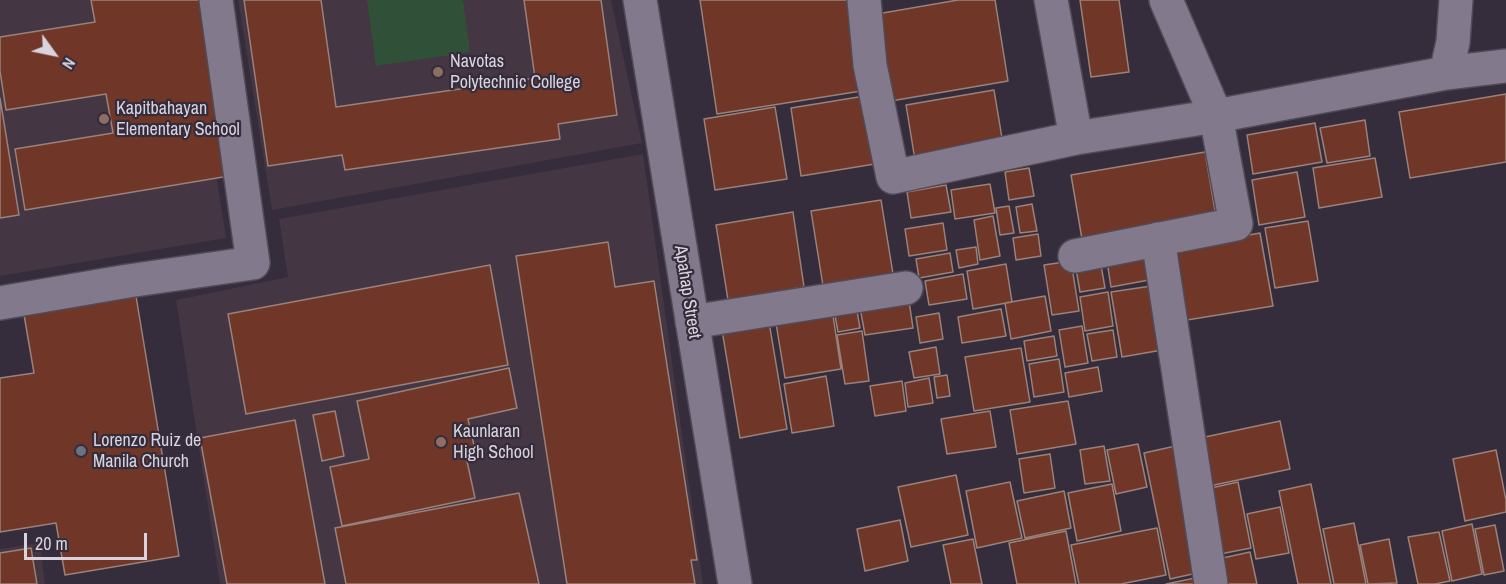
<!DOCTYPE html>
<html>
<head>
<meta charset="utf-8">
<style>
  body { margin:0 }
  #map { position:relative; width:1506px; height:584px; overflow:hidden; background:#352c3c; font-family:"Archivo Narrow",sans-serif }
  canvas { display:block }
  .north { position:absolute; left:24px; top:24px; width:60px; height:60px; -webkit-text-stroke:4px #352c3c; paint-order:stroke; rotate:123deg; font-size:16px; font-weight:700; line-height:24px; text-align:center; color:#d8d3dd }
  .north::after { content:''; display:block; margin:auto; width:21px; height:27px; background:#d8d3dd; clip-path:polygon(50% 0,100% 100%,50% 72%,0 100%) }
  .scale { position:absolute; left:24px; top:533px; width:123px; height:27px; box-sizing:border-box; border:3px solid #d8d3dd; border-top:0; padding-left:8px; font-size:18px; line-height:21px; white-space:nowrap; color:#d8d3dd; -webkit-text-stroke:4px #352c3c; paint-order:stroke }
</style>
</head>
<body>
<div id="map">
<canvas width="1506" height="584"></canvas>
<div class="north">N</div>
<div class="scale">20 m</div>
</div>
<script>
const ctx = document.querySelector('canvas').getContext('2d');
ctx.lineJoin = 'round';
function paint(path, color) { ctx.fillStyle = color; ctx.fill(path, 'evenodd'); }
const shape = rows => new Path2D(rows.map(r => 'M' + r).join(''));
function strokePath(path, color, width, dash) { ctx.strokeStyle = color; ctx.lineWidth = width; ctx.lineCap = dash ? 'butt' : 'round'; ctx.setLineDash(dash || []); ctx.stroke(path); }
function label(font, color, halo, rows, align = 'center') {
  ctx.font = font + ' "Archivo Narrow",sans-serif'; ctx.lineWidth = 4.5; ctx.setLineDash([]); ctx.textBaseline = 'middle'; ctx.strokeStyle = halo; ctx.fillStyle = color; for (const [text, x, y, turn = 0] of rows) {
    ctx.save(); ctx.translate(x, y); ctx.rotate((+turn || 0) * Math.PI / 180); ctx.textAlign = isNaN(turn) ? turn : align; if (halo) ctx.strokeText(text, 0, 0); ctx.fillText(text, 0, 0); ctx.restore();
  }
}
paint(shape([
  [0,0,189,0,226,238,0,276],
  [238,0,611,0,642,143,272,210],
  [643,154,703,584,220,584,176,300,288,277,279,219],
  [40,543,45,584,0,584,0,549]
]), '#443643');
paint(shape([
  [367,0,463,0,470,52,376,66]
]), '#305137');
const building = shape([
  [91,0,200,0,229,176,25,210,15,149,113,133,106,94,6,110,0,71,0,37,95,22,91,0],
  [244,0,321,0,336,107,535,78,524,0,601,0,617,115,558,124,560,139,345,170,342,155,268,166,244,0],
  [700,0,847,0,861,91,717,114,700,0],
  [958,0,995,0,1008,81,891,101,877,14,958,0],
  [1080,0,1119,0,1129,72,1091,77,1080,0],
  [994,90,1003,144,915,160,906,105,994,90],
  [1506,94,1506,162,1410,178,1399,112,1506,94],
  [871,95,881,163,801,176,791,108,871,95],
  [0,98,19,215,0,218,0,98],
  [775,107,787,179,715,190,704,119,775,107],
  [1365,120,1370,156,1327,163,1320,128,1365,120],
  [1315,123,1322,162,1253,174,1247,135,1315,123],
  [1205,152,1216,216,1082,239,1071,175,1205,152],
  [1375,158,1382,197,1319,208,1313,168,1375,158],
  [1029,168,1034,196,1009,200,1005,172,1029,168],
  [1297,172,1305,217,1259,225,1252,180,1297,172],
  [990,184,995,213,955,219,951,190,990,184],
  [946,185,951,212,911,218,907,192,946,185],
  [881,200,894,280,824,292,811,211,881,200],
  [1032,204,1037,231,1020,233,1016,207,1032,204],
  [1009,206,1014,233,1000,235,996,208,1009,206],
  [793,212,804,287,728,300,716,225,793,212],
  [993,216,1000,256,980,260,974,220,993,216],
  [1308,221,1318,281,1275,288,1265,228,1308,221],
  [943,223,947,250,909,256,905,229,943,223],
  [1260,233,1273,306,1187,320,1175,248,1260,233],
  [1038,234,1041,256,1016,260,1013,238,1038,234],
  [608,242,615,287,654,281,697,560,691,560,695,584,567,584,516,256,608,242],
  [976,247,978,264,959,268,956,250,976,247],
  [1144,249,1149,280,1111,287,1106,255,1144,249],
  [950,253,953,272,919,278,916,259,950,253],
  [1071,261,1079,311,1052,315,1044,265,1071,261],
  [1006,264,1012,302,973,309,967,271,1006,264],
  [490,265,508,365,246,414,228,314,490,265],
  [1101,265,1105,288,1080,292,1076,269,1101,265],
  [963,274,967,299,929,305,925,281,963,274],
  [1158,285,1168,349,1122,357,1111,292,1158,285],
  [135,290,179,556,65,575,56,523,0,532,0,378,34,373,23,309,135,290],
  [1108,292,1113,326,1085,331,1080,297,1108,292],
  [908,294,913,328,865,335,859,302,908,294],
  [1045,296,1051,331,1011,339,1005,303,1045,296],
  [855,300,860,328,838,332,833,304,855,300],
  [831,302,841,369,785,378,774,311,831,302],
  [1001,309,1006,336,962,343,958,317,1001,309],
  [939,313,943,339,920,343,916,317,939,313],
  [769,322,787,429,740,438,722,330,769,322],
  [1082,326,1088,363,1065,367,1059,330,1082,326],
  [1113,330,1117,357,1092,361,1087,334,1113,330],
  [862,331,869,381,845,384,837,335,862,331],
  [1054,336,1057,356,1027,361,1024,341,1054,336],
  [936,347,940,374,914,378,909,352,936,347],
  [1021,348,1030,402,974,411,965,357,1021,348],
  [1059,359,1064,392,1034,397,1029,364,1059,359],
  [1098,367,1102,391,1069,397,1065,373,1098,367],
  [509,368,517,408,468,419,475,450,465,452,475,498,342,526,330,467,369,459,357,401,509,368],
  [947,375,950,396,937,398,934,377,947,375],
  [826,376,834,426,792,433,784,384,826,376],
  [929,378,933,403,908,407,905,383,929,378],
  [902,381,906,411,875,416,870,386,902,381],
  [1068,401,1076,444,1017,454,1010,410,1068,401],
  [335,411,344,456,322,461,313,415,335,411],
  [990,411,996,447,947,454,941,419,990,411],
  [295,420,325,584,227,584,200,438,295,420],
  [1280,421,1290,469,1200,488,1191,440,1280,421],
  [1138,444,1147,487,1116,494,1107,450,1138,444],
  [1180,445,1206,571,1170,579,1144,453,1180,445],
  [1104,446,1110,481,1085,484,1080,450,1104,446],
  [1496,450,1506,500,1506,512,1465,521,1453,459,1496,450],
  [1050,454,1055,488,1024,493,1019,459,1050,454],
  [956,475,968,535,911,547,898,487,956,475],
  [1010,482,1022,538,977,548,966,491,1010,482],
  [1238,482,1251,548,1215,555,1202,490,1238,482],
  [1112,484,1121,531,1077,541,1068,493,1112,484],
  [1311,484,1331,584,1298,584,1279,491,1311,484],
  [1064,491,1071,528,1025,538,1017,501,1064,491],
  [519,493,539,584,346,584,335,528,519,493],
  [1280,507,1289,553,1256,559,1247,514,1280,507],
  [900,520,908,561,865,571,857,529,900,520],
  [1354,523,1366,584,1334,584,1323,529,1354,523],
  [1472,524,1482,574,1452,581,1442,531,1472,524],
  [1495,525,1504,571,1484,575,1475,529,1495,525],
  [1157,528,1166,575,1121,584,1079,584,1071,545,1157,528],
  [1066,531,1076,584,1017,584,1009,543,1066,531],
  [1439,532,1450,581,1435,584,1418,584,1408,537,1439,532],
  [973,539,982,584,951,584,943,545,973,539],
  [1389,539,1397,583,1368,584,1360,545,1389,539],
  [31,548,37,584,0,584,0,553,31,548],
  [1250,552,1257,584,1224,584,1218,559,1250,552],
  [1200,577,1202,584,1166,584,1200,577]
]);
paint(building, '#703728');
strokePath(building, '#99827b', 1.5);
const minor = shape([
  [640,0,735,584],
  [864,0,870,65,893,177,1076,138,1216,116,1446,73,1506,66],
  [1051,0,1076,138],
  [1446,73,1453,42,1456,0],
  [1158,239,1211,584],
  [1075,256,1236,224,1216,116,1166,0],
  [0,303,128,281,253,263,216,0],
  [692,322,906,288]
]);
strokePath(minor, '#514a57', 36);
strokePath(minor, '#83798c', 33);
for (const [x, y, r, color] of [
  [438,72,6,"#8d6e63"],
  [104,119,6,"#8d6e63"],
  [441,442,6,"#8d6e63"],
  [81,451,6,"#6b7280"]
]) { const dot = new Path2D(); dot.arc(x, y, r, 0, 2 * Math.PI); ctx.fillStyle = color; ctx.fill(dot); strokePath(dot, '#352c3c', 2); }
label('18px', '#d8d3dd', '#352c3c', [
  ["Navotas",450,62],
  ["Polytechnic College",450,83],
  ["Kapitbahayan",116,109],
  ["Elementary School",116,130],
  ["Kaunlaran",453,432],
  ["High School",453,453],
  ["Lorenzo Ruiz de",93,441],
  ["Manila Church",93,462]
], 'left');
label('18px', '#d8d3dd', '#352c3c', [
  ["Apahap Street",687,292,81]
]);
</script>
</body>
</html>
